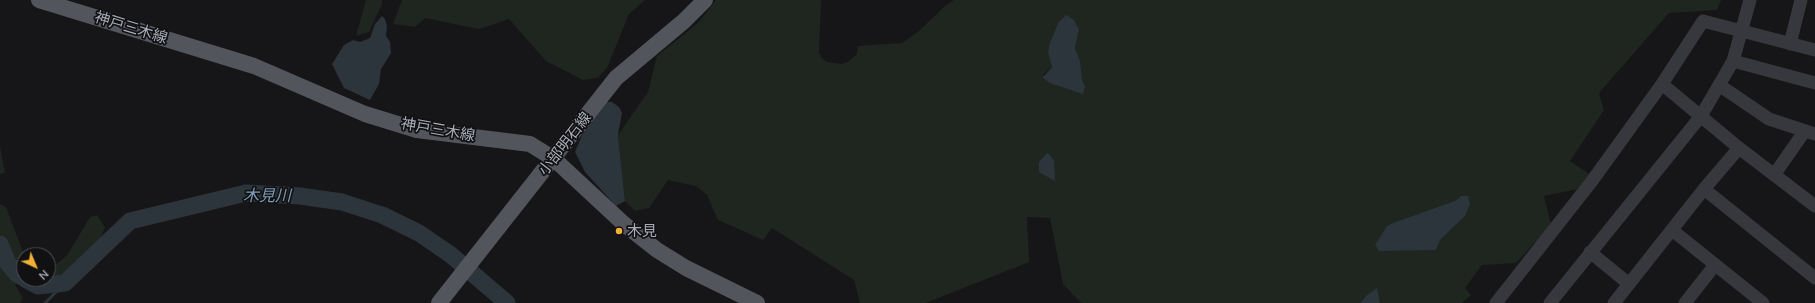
<!DOCTYPE html>
<html>
<head>
<meta charset="utf-8">
<style>
  body { margin:0 }
  #map { position:relative; width:1815px; height:303px; overflow:hidden; background:#161618; font-family:Mulish,sans-serif }
  canvas { display:block }
  .north { position:absolute; left:16px; top:247px; width:40px; height:40px; box-sizing:border-box; background:#111113; border:1px solid #4d4f55; border-radius:50%; rotate:136deg; font-size:11px; font-weight:700; line-height:16px; text-align:center; color:#a8adb8 }
  .north::after { content:''; display:block; margin:auto; width:14px; height:18px; background:#f2b134; clip-path:polygon(50% 0,100% 100%,50% 72%,0 100%) }
</style>
</head>
<body>
<div id="map">
<canvas width="1815" height="303"></canvas>
<div class="north">N</div>
</div>
<script>
const ctx = document.querySelector('canvas').getContext('2d');
ctx.lineJoin = 'round';
function paint(path, color) { ctx.fillStyle = color; ctx.fill(path, 'evenodd'); }
const shape = rows => new Path2D(rows.map(r => 'M' + r).join(''));
function strokePath(path, color, width, dash) { ctx.strokeStyle = color; ctx.lineWidth = width; ctx.lineCap = dash ? 'butt' : 'round'; ctx.setLineDash(dash || []); ctx.stroke(path); }
function label(font, color, halo, rows, align = 'center') {
  ctx.font = font + ' Mulish,"Noto Sans JP",sans-serif'; ctx.lineWidth = 3.5; ctx.setLineDash([]); ctx.textBaseline = 'middle'; ctx.strokeStyle = halo; ctx.fillStyle = color; for (const [text, x, y, turn = 0] of rows) {
    ctx.save(); ctx.translate(x, y); ctx.rotate((+turn || 0) * Math.PI / 180); ctx.textAlign = isNaN(turn) ? turn : align; if (halo) ctx.strokeText(text, 0, 0); ctx.fillText(text, 0, 0); ctx.restore();
  }
}
paint(shape([
  [366,0,382,0,382,4,369,32,356,36],
  [402,0,645,0,629,14,607,68,597,78,583,80,546,61,509,19,479,29,425,18,415,27,393,24],
  [716,0,821,0,819,52,822,58,827,62,841,64,848,62,857,54,858,46,902,43,919,31,946,5,954,0,1721,0,1717,10,1669,13,1599,93,1604,110,1570,161,1589,174,1578,189,1544,196,1551,225,1516,263,1482,265,1465,288,1471,295,1462,303,1380,303,1381,301,1366,296,1360,303,1081,303,1063,284,1050,218,1027,217,1029,262,926,303,860,303,854,280,772,228,763,240,718,220,707,195,696,186,668,180,649,208,635,211,625,201,618,135,648,92,657,56,698,23],
  [1058,23,1079,30,1075,48,1080,61,1082,79,1085,86,1042,76,1052,67,1048,53,1049,45],
  [1461,196,1465,216,1440,240,1455,201],
  [0,146,5,173,0,174],
  [0,204,6,207,23,252,27,255,24,255,24,278,15,285,23,298,20,303,0,303],
  [97,215,105,227,100,240,63,276,41,282,35,279,48,279,48,265,57,264,68,254,90,217]
]), '#1e261f');
paint(shape([
  [1066,15,1074,20,1079,30,1075,48,1080,61,1082,79,1085,86,1083,94,1050,83,1042,77,1045,75,1052,67,1048,53,1049,45,1058,23],
  [382,16,385,19,387,26,386,36,390,42,391,53,381,69,379,84,370,100,344,88,332,64,344,45,353,40,360,42,370,38,375,24],
  [607,102,612,102,619,107,622,113,618,135,625,201,616,206,585,172,575,152,582,135,598,111],
  [1047,153,1050,155,1054,161,1055,181,1039,172,1039,162],
  [1461,196,1468,196,1470,204,1465,216,1440,240,1436,250,1379,251,1375,245,1387,226,1393,223,1455,201],
  [1377,288,1380,303,1360,303,1366,296]
]), '#2c353c');
strokePath(shape([
  [45,303,65,283]
]), '#2c353c', 3);
strokePath(shape([
  [0,244,8,263,17,274,24,278],
  [25,279,38,286,65,283,130,221,246,193,300,196,342,202,382,215,419,233,451,255,507,303]
]), '#2c353c', 17);
strokePath(shape([
  [1790,44,1801,0],
  [1733,61,1815,83],
  [1662,84,1739,148],
  [1719,85,1769,119,1815,134],
  [1774,175,1804,132],
  [1704,189,1815,278],
  [1672,230,1763,303],
  [1590,252,1629,284],
  [1496,303,1592,181,1662,84,1703,21,1815,50],
  [1550,303,1701,116,1733,61,1750,0],
  [1614,303,1704,189,1739,148,1815,206],
  [1685,303,1715,265]
]), '#37383d', 13);
strokePath(shape([
  [39,0,254,66,365,114,417,130,530,144,554,159,624,224,657,250,686,268,757,303],
  [439,303,616,78,684,21,705,0]
]), '#53555c', 16);
for (const [x, y, r, color] of [
  [619,231,4,"#f2b134"]
]) { const dot = new Path2D(); dot.arc(x, y, r, 0, 2 * Math.PI); ctx.fillStyle = color; ctx.fill(dot); strokePath(dot, '#111113', 1.5); }
label('15px', '#a8adb8', '#111113', [
  ["神戸三木線",131,28,17],
  ["神戸三木線",438,130,10],
  ["小部明石線",565,144,-52]
]);
label('15px', '#a8adb8', '#111113', [
  ["木見",627,231]
], 'left');
label('italic 16px', '#7f9bb3', '#111113', [
  ["木見川",267,196]
]);
</script>
</body>
</html>
